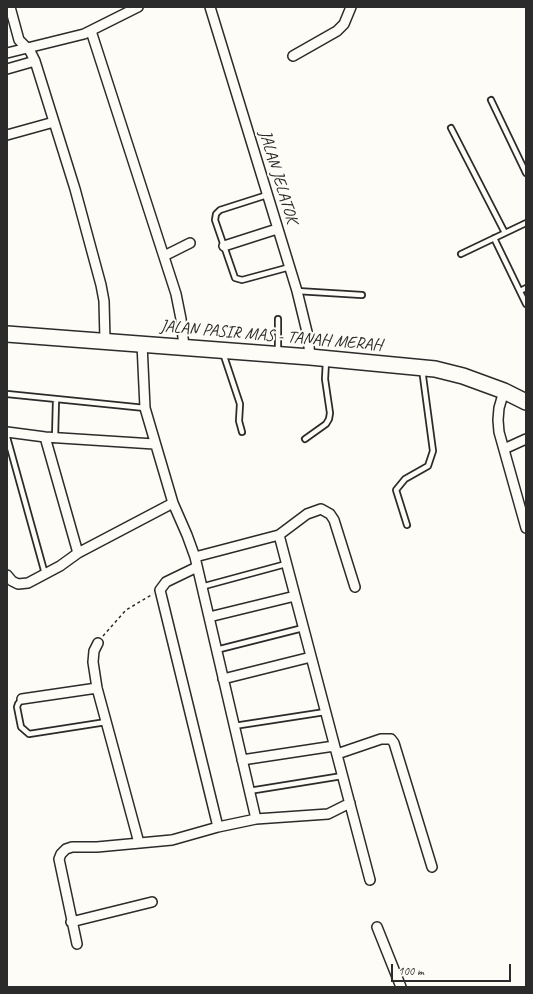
<!DOCTYPE html>
<html>
<head>
<meta charset="utf-8">
<style>
  body { margin:0 }
  #map { position:relative; width:533px; height:994px; overflow:hidden; background:#fdfcf7; font-family:Caveat,sans-serif }
  canvas { display:block }
  .frame { position:absolute; inset:0; border:8px solid #2b2b2b; pointer-events:none }
  .scale { position:absolute; left:391px; top:964px; width:120px; height:18px; box-sizing:border-box; border:2px solid #2b2b2b; border-top:0; padding-left:5px; font-size:12px; line-height:14px; white-space:nowrap; color:#2b2b2b; -webkit-text-stroke:3px #fdfcf7; paint-order:stroke }
</style>
</head>
<body>
<div id="map">
<canvas width="533" height="994"></canvas>
<div class="frame"></div>
<div class="scale">100 m</div>
</div>
<script>
const ctx = document.querySelector('canvas').getContext('2d');
ctx.lineJoin = 'round';
const shape = rows => new Path2D(rows.map(r => 'M' + r).join(''));
function strokePath(path, color, width, dash) { ctx.strokeStyle = color; ctx.lineWidth = width; ctx.lineCap = dash ? 'butt' : 'round'; ctx.setLineDash(dash || []); ctx.stroke(path); }
function label(font, color, halo, rows, align = 'center') {
  ctx.font = font + ' Caveat,sans-serif'; ctx.lineWidth = 4; ctx.setLineDash([]); ctx.textBaseline = 'middle'; ctx.strokeStyle = halo; ctx.fillStyle = color; for (const [text, x, y, turn = 0] of rows) {
    ctx.save(); ctx.translate(x, y); ctx.rotate((+turn || 0) * Math.PI / 180); ctx.textAlign = isNaN(turn) ? turn : align; if (halo) ctx.strokeText(text, 0, 0); ctx.fillText(text, 0, 0); ctx.restore();
  }
}
const lane = shape([
  [491,100,526,173],
  [451,128,505,233],
  [267,195,220,210,216,214,215,220,235,278,242,280,290,267],
  [494,238,526,304],
  [461,254,526,223],
  [297,291,362,295],
  [520,291,526,288],
  [278,319,278,352],
  [223,353,240,404,239,421,242,432],
  [7,394,145,408],
  [7,437,45,574],
  [55,438,56,400],
  [305,439,326,424,329,419,330,413,325,379,326,361],
  [407,525,396,490,405,479,428,466,433,451,422,369],
  [201,587,286,564],
  [216,650,303,628],
  [22,699,18,704,17,707,21,727,29,734,106,722],
  [234,726,325,712],
  [249,791,342,776]
]);
const street = shape([
  [10,7,19,40,30,51,35,61,75,189,101,285,104,301,105,340],
  [210,7,297,291,308,336,310,357],
  [91,31,176,294,181,319,184,347],
  [7,53,84,34,138,7],
  [293,56,337,31,344,24,351,7],
  [7,69,35,61],
  [7,135,54,122],
  [224,246,277,229],
  [164,256,190,243],
  [142,344,145,408,173,503,187,535,195,557,256,819],
  [504,391,499,408,498,420,499,432,526,528],
  [7,432,45,437,154,444],
  [45,437,78,553],
  [504,449,526,439],
  [279,535,370,880],
  [195,557,279,535,307,514,321,509,330,514,334,520,355,587],
  [197,567,166,582,160,590,218,827],
  [7,575,12,581,18,584,28,583,60,566,78,553,173,503],
  [209,617,295,596],
  [98,643,94,651,93,662,97,688,139,843],
  [223,679,311,657],
  [22,699,97,688],
  [337,754,381,739,391,739,394,743,432,867],
  [242,760,334,746],
  [71,922,152,902],
  [377,927,401,987],
  [77,944,59,859,61,854,66,849,72,847,97,847,172,840,218,827,256,819,328,814,350,803]
]);
const primary = shape([
  [7,334,310,357,435,369,463,376,504,391,526,402]
]);
strokePath(lane, '#2b2b2b', 8);
strokePath(street, '#2b2b2b', 12);
strokePath(primary, '#2b2b2b', 18);
strokePath(shape([
  [103,636,126,610,153,594]
]), '#2b2b2b', 1.5, [3, 3]);
strokePath(lane, '#fdfcf7', 4.5);
strokePath(street, '#fdfcf7', 9);
strokePath(primary, '#fdfcf7', 15);
label('17px', '#2b2b2b', '#fdfcf7', [
  ["JALAN JELATOK",278,177,73],
  ["JALAN PASIR MAS - TANAH MERAH",271,336,5]
]);
</script>
</body>
</html>
